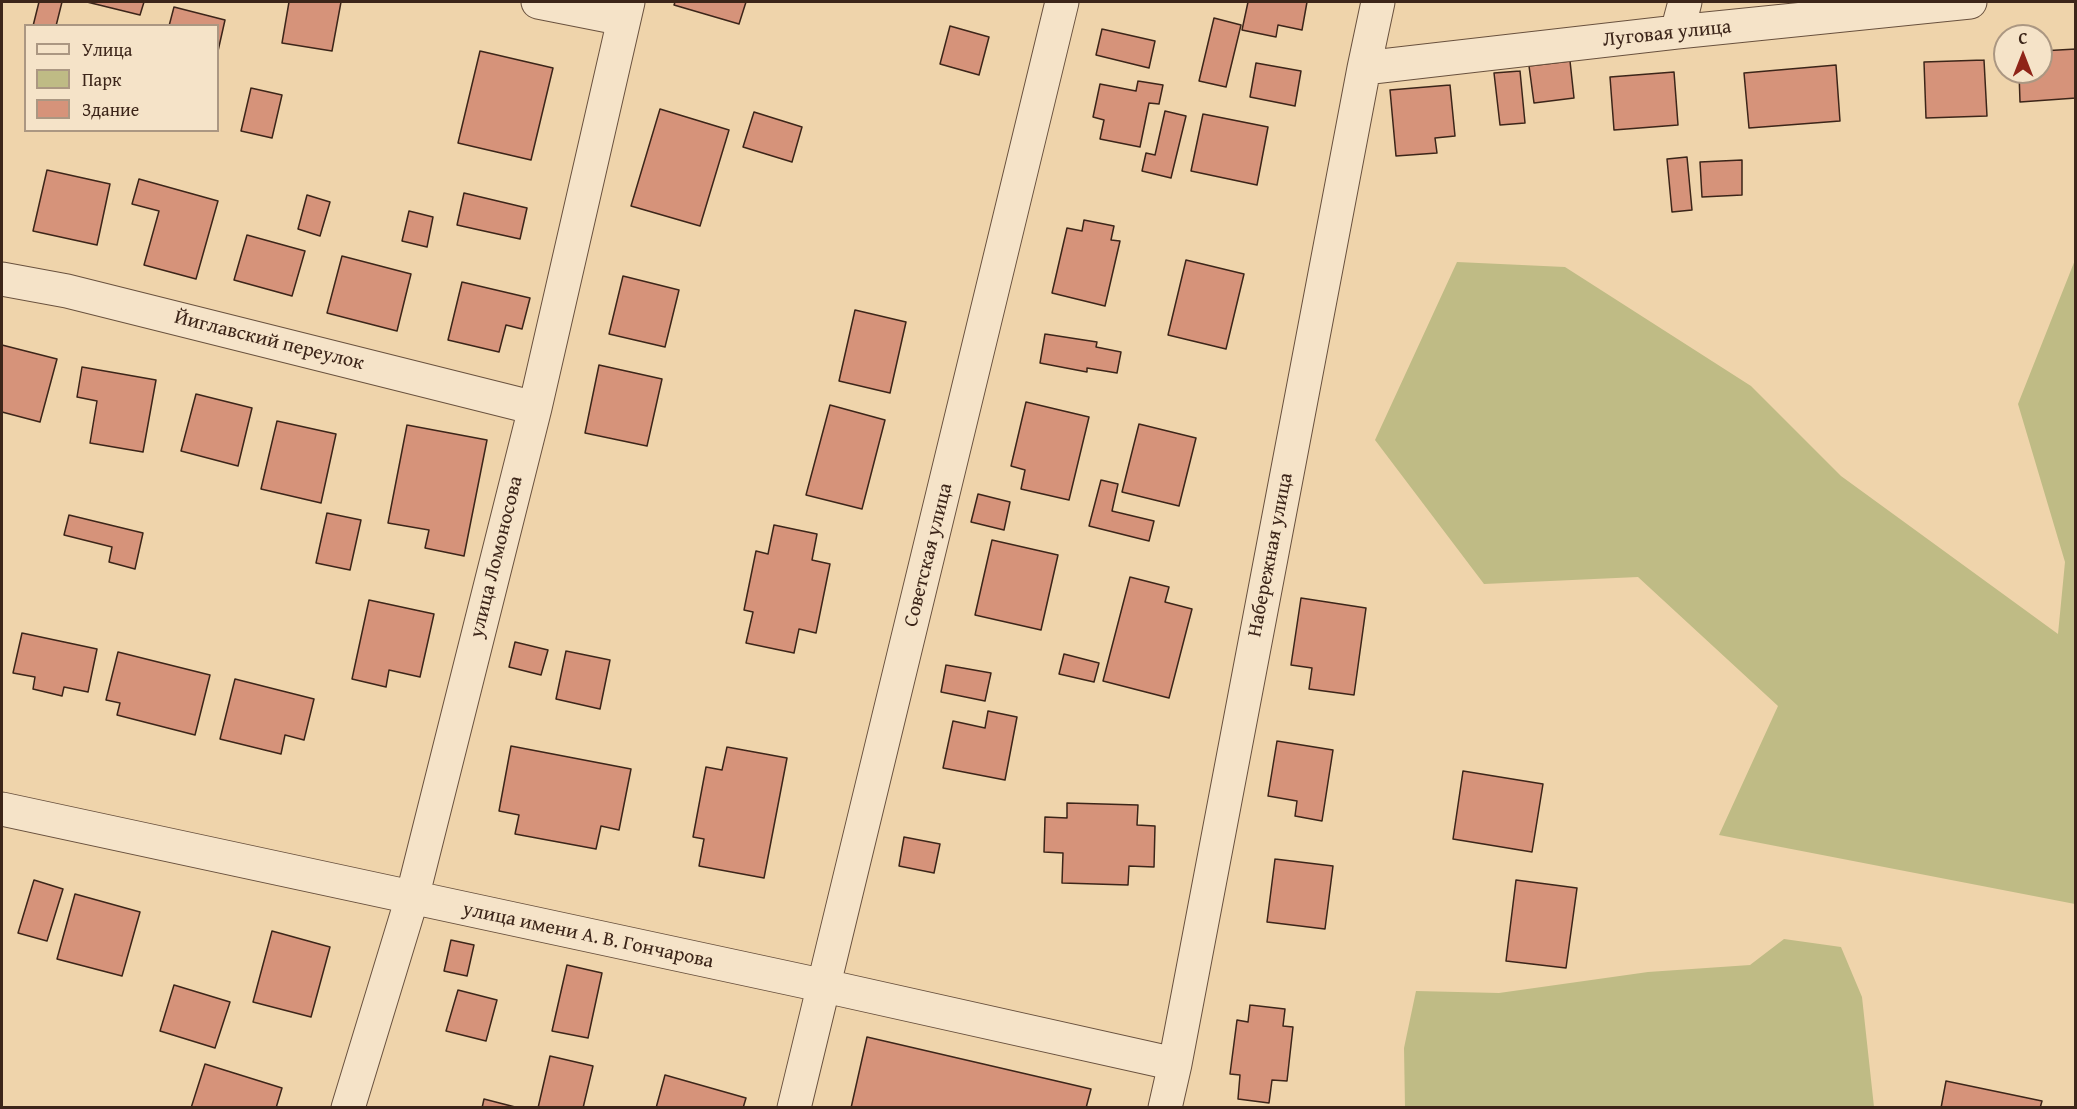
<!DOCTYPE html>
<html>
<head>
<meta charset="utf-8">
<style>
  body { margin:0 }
  #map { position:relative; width:2077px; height:1109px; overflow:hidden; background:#efd4ab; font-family:"Gentium Book Plus",serif }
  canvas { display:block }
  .frame { position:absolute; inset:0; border:3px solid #3c2519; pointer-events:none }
  .legend { position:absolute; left:24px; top:24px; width:195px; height:108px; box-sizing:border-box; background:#f5e3c8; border:2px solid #ab9782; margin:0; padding:8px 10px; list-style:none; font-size:18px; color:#3c2519 }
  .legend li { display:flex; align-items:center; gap:12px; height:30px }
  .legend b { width:30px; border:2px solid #ab9782 }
  .north { position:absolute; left:1993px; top:24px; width:60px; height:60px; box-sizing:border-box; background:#f5e3c8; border:2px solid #ab9782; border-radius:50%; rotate:0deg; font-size:16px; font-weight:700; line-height:24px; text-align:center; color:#3c2519 }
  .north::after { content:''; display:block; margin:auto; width:21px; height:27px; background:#8f2418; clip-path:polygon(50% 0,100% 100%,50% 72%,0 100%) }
</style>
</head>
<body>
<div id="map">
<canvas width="2077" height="1109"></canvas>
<div class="frame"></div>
<ul class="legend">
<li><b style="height:8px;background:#f5e3c8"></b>Улица</li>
<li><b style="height:16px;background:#bfbb85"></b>Парк</li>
<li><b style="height:16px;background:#d6937a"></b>Здание</li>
</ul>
<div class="north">С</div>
</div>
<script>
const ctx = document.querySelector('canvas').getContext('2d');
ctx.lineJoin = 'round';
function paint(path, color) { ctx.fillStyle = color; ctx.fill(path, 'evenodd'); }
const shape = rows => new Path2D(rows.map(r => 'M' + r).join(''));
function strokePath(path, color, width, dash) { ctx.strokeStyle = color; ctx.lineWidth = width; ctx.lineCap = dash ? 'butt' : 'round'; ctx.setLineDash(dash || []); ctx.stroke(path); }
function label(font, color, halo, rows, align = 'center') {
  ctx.font = font + ' "Gentium Book Plus",serif'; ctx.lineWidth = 4.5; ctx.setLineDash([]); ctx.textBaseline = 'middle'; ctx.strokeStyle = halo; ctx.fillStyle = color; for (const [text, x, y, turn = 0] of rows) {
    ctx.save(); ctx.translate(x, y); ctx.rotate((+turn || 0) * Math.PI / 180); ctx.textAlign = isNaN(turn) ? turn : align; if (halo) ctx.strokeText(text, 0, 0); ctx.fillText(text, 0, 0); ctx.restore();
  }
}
paint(shape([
  [2075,260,2075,904,1719,835,1778,706,1638,577,1484,584,1375,440,1457,262,1565,267,1751,386,1841,476,2058,634,2065,562,2018,404],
  [1784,939,1841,947,1862,997,1874,1107,1405,1107,1404,1048,1416,991,1499,993,1648,972,1750,965]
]), '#bfbb85');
const building = shape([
  [39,2,62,2,56,26,33,26,39,2],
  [87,2,144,2,140,15,87,2],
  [289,2,341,2,332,51,282,43,289,2],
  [675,2,746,2,739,24,674,5,675,2],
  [1248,2,1307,2,1302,30,1278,25,1276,37,1242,30,1248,2],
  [174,7,225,20,218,51,218,26,169,26,174,7],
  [1214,18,1241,25,1226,87,1199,81,1214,18],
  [950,26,989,37,979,75,940,64,950,26],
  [1102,29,1155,41,1149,68,1096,55,1102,29],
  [2076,49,2076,98,2020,102,2019,72,2041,72,2041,51,2076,49],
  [480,51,553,68,531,160,458,143,480,51],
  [1984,60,1987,116,1926,118,1924,62,1984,60],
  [1570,61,1574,98,1534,103,1529,66,1570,61],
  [1256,63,1301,71,1295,106,1250,97,1256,63],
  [1836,65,1840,121,1749,128,1744,73,1836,65],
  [1520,71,1525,123,1500,125,1494,73,1520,71],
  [1674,72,1678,125,1614,130,1610,77,1674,72],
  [1138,81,1163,85,1159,104,1149,103,1140,147,1100,139,1104,120,1093,117,1100,84,1136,91,1138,81],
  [1450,85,1455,136,1435,138,1437,153,1396,156,1390,90,1450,85],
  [251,88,282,95,272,138,241,131,251,88],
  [660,109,729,130,700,226,631,206,660,109],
  [1165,111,1186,116,1171,178,1142,171,1146,153,1155,155,1165,111],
  [754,112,802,127,792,162,743,147,754,112],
  [1203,114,1268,127,1257,185,1191,171,1203,114],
  [1687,157,1692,210,1672,212,1667,159,1687,157],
  [1742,160,1742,195,1702,197,1700,162,1742,160],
  [47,170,110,184,97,245,33,231,47,170],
  [139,179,218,201,196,279,144,265,159,211,132,204,139,179],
  [464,193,527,208,520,239,457,225,464,193],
  [307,195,330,202,320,236,298,229,307,195],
  [409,211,433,217,427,247,402,241,409,211],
  [1084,220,1114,226,1111,240,1120,241,1105,306,1052,293,1067,228,1082,231,1084,220],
  [247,235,305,251,292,296,234,280,247,235],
  [342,256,411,274,397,331,327,313,342,256],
  [1186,260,1244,274,1226,349,1168,335,1186,260],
  [623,276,679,290,665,347,609,334,623,276],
  [462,282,530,298,522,329,506,325,499,352,448,340,462,282],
  [855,310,906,322,890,393,839,381,855,310],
  [1045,334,1097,342,1096,347,1121,352,1117,373,1087,368,1087,372,1040,363,1045,334],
  [2,345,57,359,40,422,2,412,2,345],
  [599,365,662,379,647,446,585,433,599,365],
  [82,367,156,380,143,452,90,443,97,401,77,397,82,367],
  [196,394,252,408,238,466,181,451,196,394],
  [1026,402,1089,417,1069,500,1021,489,1025,470,1011,466,1026,402],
  [830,405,885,420,862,509,806,495,830,405],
  [277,421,336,434,321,503,261,489,277,421],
  [1139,424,1196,438,1179,506,1122,492,1139,424],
  [407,425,487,440,464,556,425,548,429,530,388,523,407,425],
  [1101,480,1118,484,1112,511,1154,521,1149,541,1089,526,1101,480],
  [978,494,1010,502,1004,530,971,522,978,494],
  [327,513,361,520,350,570,316,563,327,513],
  [69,515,143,533,135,569,109,562,112,547,64,535,69,515],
  [774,525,817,534,812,560,830,564,816,633,799,629,794,653,746,643,753,612,744,610,756,551,768,554,774,525],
  [992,540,1058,555,1041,630,975,615,992,540],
  [1130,577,1169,587,1165,602,1192,609,1169,698,1103,681,1130,577],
  [1301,598,1366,608,1354,695,1309,689,1312,668,1291,665,1301,598],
  [369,600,434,614,420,677,389,670,386,687,352,679,369,600],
  [22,633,97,649,88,692,64,687,62,696,33,689,35,677,13,673,22,633],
  [515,642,548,650,541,675,509,667,515,642],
  [566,651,610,660,600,709,556,699,566,651],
  [118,652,210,675,195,735,117,715,120,703,106,700,118,652],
  [1064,654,1099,663,1094,682,1059,674,1064,654],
  [946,665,991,673,985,701,941,692,946,665],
  [235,679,314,699,304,740,285,735,281,754,220,739,235,679],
  [988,711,1017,717,1005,780,943,768,953,721,985,728,988,711],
  [1277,741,1333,750,1322,821,1295,816,1297,801,1268,796,1277,741],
  [511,746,631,769,619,830,601,826,596,849,515,834,519,815,499,811,511,746],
  [727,747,787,758,764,878,699,866,704,839,693,837,706,767,722,770,727,747],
  [1463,771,1543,784,1532,852,1453,839,1463,771],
  [1067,803,1138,805,1137,825,1155,826,1154,867,1129,866,1128,885,1062,883,1063,853,1044,852,1045,817,1067,818,1067,803],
  [904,837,940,844,934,873,899,866,904,837],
  [1275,859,1333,866,1325,929,1267,922,1275,859],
  [34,880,63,889,47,941,18,933,34,880],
  [1516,880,1577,888,1566,968,1506,961,1516,880],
  [75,894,140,912,122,976,57,959,75,894],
  [272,931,330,947,311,1017,253,1002,272,931],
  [451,940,474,945,467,976,444,971,451,940],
  [567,965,602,973,588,1038,552,1031,567,965],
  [174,985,230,1002,215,1048,160,1031,174,985],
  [458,990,497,1000,486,1041,446,1031,458,990],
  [1250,1005,1285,1009,1283,1026,1293,1027,1287,1081,1272,1080,1269,1103,1238,1099,1240,1075,1230,1074,1237,1020,1248,1022,1250,1005],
  [867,1037,1091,1089,1086,1108,851,1108,867,1037],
  [550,1056,593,1066,583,1108,538,1108,550,1056],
  [205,1064,282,1088,276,1108,191,1108,205,1064],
  [665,1075,746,1098,743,1108,656,1108,665,1075],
  [1946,1081,2042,1101,2040,1108,1941,1108,1946,1081],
  [484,1099,519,1108,482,1108,484,1099]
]);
paint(building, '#d6937a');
strokePath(building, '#3c2519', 1.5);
const minor = shape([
  [538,2,624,19],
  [1677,32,1685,2],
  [1364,68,1677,32,1970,2],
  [2,279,67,291,535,408],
  [2,809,825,986,1175,1064],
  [348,1108,412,898,535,408,628,2],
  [794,1108,1062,2],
  [1165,1108,1175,1064,1364,68,1378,2]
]);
strokePath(minor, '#69513e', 35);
strokePath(minor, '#f5e3c8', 33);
label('20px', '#3c2519', '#f5e3c8', [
  ["Луговая улица",1667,34,-6],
  ["Йиглавский переулок",269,341,14],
  ["Советская улица",929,555,-76],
  ["Набережная улица",1271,555,-79],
  ["улица Ломоносова",497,557,-76],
  ["улица имени А. В. Гончарова",588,936,12]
]);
</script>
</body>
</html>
